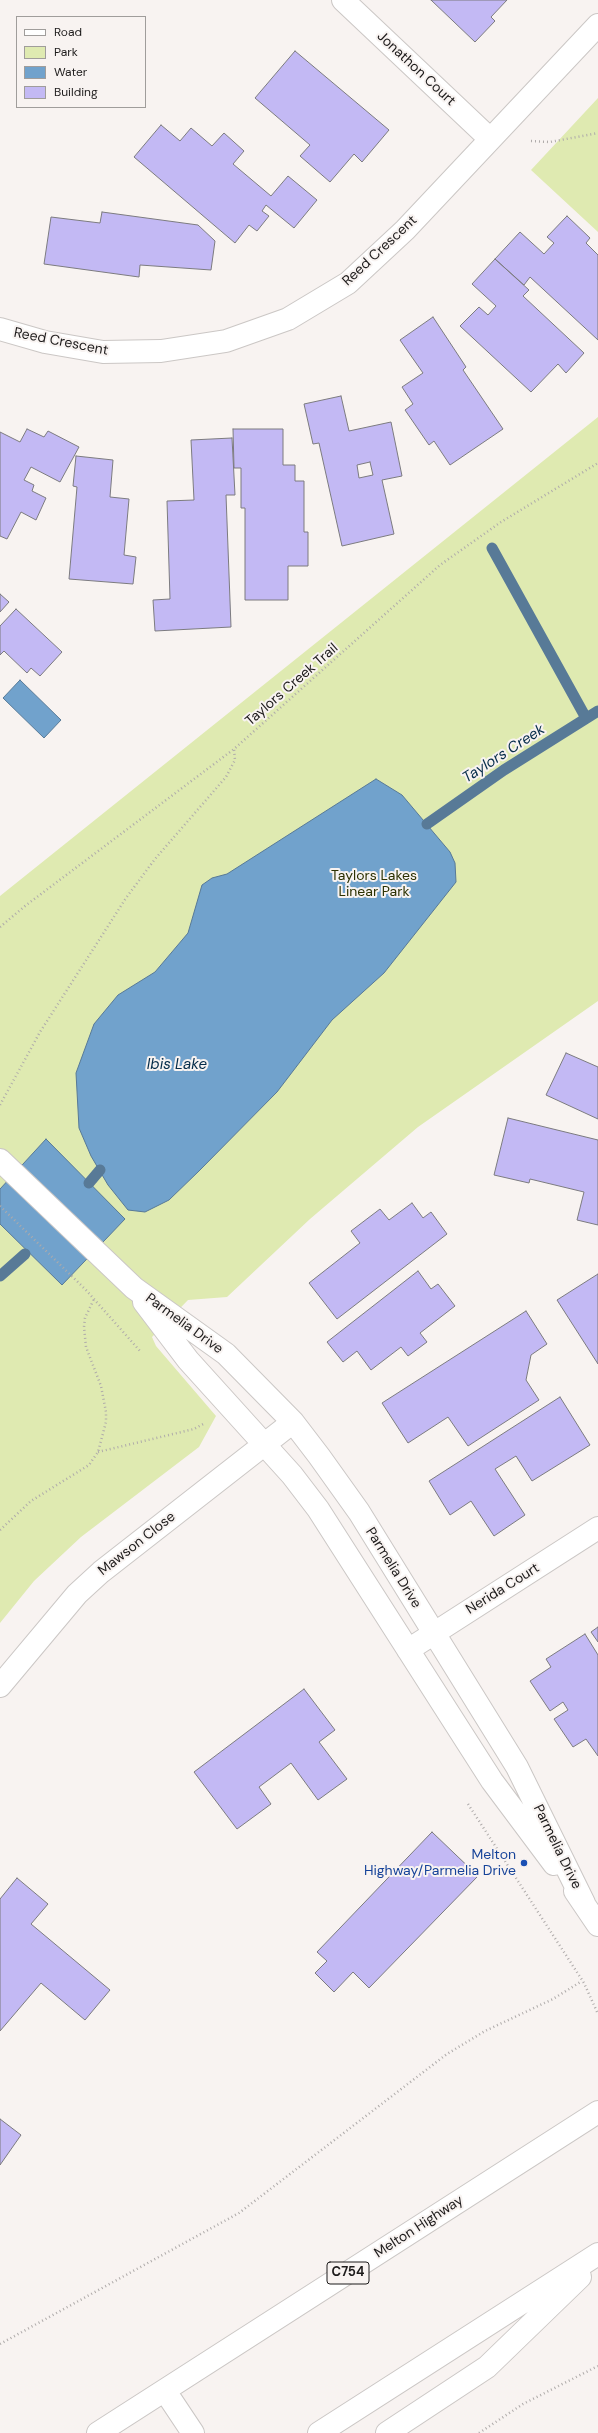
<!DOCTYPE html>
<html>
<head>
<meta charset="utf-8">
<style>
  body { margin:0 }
  #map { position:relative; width:598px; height:2433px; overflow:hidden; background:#f8f3f1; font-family:"DM Sans",sans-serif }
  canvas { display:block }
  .legend { position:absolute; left:16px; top:16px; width:130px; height:92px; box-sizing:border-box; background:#f8f3f1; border:1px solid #a09d9b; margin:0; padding:5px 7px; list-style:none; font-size:12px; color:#1d1b1b }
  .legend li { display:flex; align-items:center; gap:8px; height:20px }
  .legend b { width:20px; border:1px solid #a09d9b }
</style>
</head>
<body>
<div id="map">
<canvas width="598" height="2433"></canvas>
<ul class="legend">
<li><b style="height:5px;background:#fff"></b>Road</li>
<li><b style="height:11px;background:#dfeab1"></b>Park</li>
<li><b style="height:11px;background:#71a2cc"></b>Water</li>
<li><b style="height:11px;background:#c3b9f4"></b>Building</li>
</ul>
</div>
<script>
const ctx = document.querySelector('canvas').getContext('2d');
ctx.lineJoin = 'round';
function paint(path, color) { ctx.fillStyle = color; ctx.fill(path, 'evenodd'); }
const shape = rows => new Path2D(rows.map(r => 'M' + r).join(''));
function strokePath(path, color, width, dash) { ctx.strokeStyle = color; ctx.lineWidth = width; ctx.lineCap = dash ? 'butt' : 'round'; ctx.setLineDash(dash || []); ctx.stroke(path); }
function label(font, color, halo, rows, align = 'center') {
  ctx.font = font + ' "DM Sans",sans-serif'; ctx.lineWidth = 4; ctx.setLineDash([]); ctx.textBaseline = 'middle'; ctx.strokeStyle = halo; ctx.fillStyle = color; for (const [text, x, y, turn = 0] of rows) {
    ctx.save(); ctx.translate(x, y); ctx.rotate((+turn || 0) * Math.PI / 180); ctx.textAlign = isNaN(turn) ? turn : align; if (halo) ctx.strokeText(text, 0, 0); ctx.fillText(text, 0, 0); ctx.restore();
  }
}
paint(shape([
  [598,98,598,232,531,170],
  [598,417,598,1001,418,1127,310,1219,227,1297,188,1300,152,1337,156,1346,216,1416,199,1447,81,1537,34,1581,0,1623,0,896]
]), '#dfeab1');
const water = shape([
  [20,680,61,720,44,738,3,698,20,680],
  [376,779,402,795,450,852,455,863,456,882,384,973,332,1020,277,1092,199,1171,169,1200,145,1212,128,1210,108,1185,91,1156,79,1128,76,1073,94,1024,118,995,155,972,188,933,202,885,212,878,227,874,376,779],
  [46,1139,125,1219,62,1285,0,1224,0,1189,46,1139]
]);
paint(water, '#71a2cc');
strokePath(water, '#587a97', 1);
strokePath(shape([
  [492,548,586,718],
  [427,824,504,770,598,711],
  [89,1183,100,1170],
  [0,1276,25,1254]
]), '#587a97', 11);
const building = shape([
  [431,0,507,0,491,17,495,21,475,42,431,0],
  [295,51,389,130,362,162,354,154,330,182,300,156,310,145,255,98,295,51],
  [161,125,180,141,191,128,212,146,224,133,244,151,233,164,271,196,288,176,317,200,294,228,266,205,262,211,269,216,257,231,249,225,235,243,134,157,161,125],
  [102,212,198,225,215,241,211,270,140,265,139,277,44,264,51,217,100,223,102,212],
  [567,216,590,238,586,243,598,255,598,340,530,277,524,285,495,259,520,232,544,254,554,243,547,237,567,216],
  [495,259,529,290,523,296,584,353,566,373,558,364,531,392,460,326,479,307,488,315,496,306,472,284,495,259],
  [433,317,466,367,463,370,503,429,450,465,434,441,429,445,405,410,413,404,402,387,423,373,400,340,433,317],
  [341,396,349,431,391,422,402,476,382,480,394,534,342,546,319,443,313,444,304,404,341,396],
  [370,462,373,475,359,478,357,465,370,462],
  [27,429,44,437,48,431,79,447,60,482,31,467,24,480,34,485,32,491,46,498,36,520,21,512,7,539,0,536,0,432,20,442,27,429],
  [233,429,283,429,283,465,295,465,295,481,304,481,304,532,308,532,308,566,288,566,288,600,245,600,245,508,241,508,241,468,234,468,233,429],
  [232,438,235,495,226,495,231,627,155,631,153,600,170,599,167,501,194,500,191,440,232,438],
  [76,456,113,460,110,497,129,499,124,555,136,557,133,584,69,579,77,487,73,486,76,456],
  [0,594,9,602,0,612,0,594],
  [16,609,62,652,40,676,31,668,27,673,4,651,0,655,0,626,16,609],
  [566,1053,598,1067,598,1119,546,1095,566,1053],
  [508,1118,598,1140,598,1225,577,1220,584,1192,530,1179,529,1183,494,1175,508,1118],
  [412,1203,423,1218,431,1212,447,1234,337,1319,309,1283,360,1243,351,1231,380,1209,389,1220,412,1203],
  [418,1271,431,1289,438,1284,455,1306,420,1333,427,1342,408,1356,401,1347,371,1370,357,1351,343,1362,327,1342,418,1271],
  [598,1274,598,1364,557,1300,598,1274],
  [526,1311,547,1344,531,1355,526,1380,539,1400,468,1446,448,1417,408,1443,382,1403,526,1311],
  [560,1397,590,1445,532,1481,516,1456,495,1469,525,1515,494,1536,471,1501,450,1515,429,1481,560,1397],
  [598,1627,598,1642,591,1632,598,1627],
  [585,1634,598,1655,598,1756,586,1739,573,1747,554,1719,568,1710,563,1702,550,1711,530,1681,551,1667,546,1659,585,1634],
  [304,1689,335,1730,319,1742,347,1779,318,1800,291,1763,259,1787,271,1804,237,1829,194,1772,304,1689],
  [432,1832,478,1876,369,1988,353,1972,334,1992,315,1973,327,1961,317,1952,432,1832],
  [17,1878,48,1904,31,1924,110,1990,85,2020,41,1983,0,2031,0,1899,17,1878],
  [0,2119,21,2135,0,2165,0,2119]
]);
paint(building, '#c3b9f4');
strokePath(building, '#7c7b7f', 1);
const minor = shape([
  [343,0,489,138],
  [0,329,45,342,103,352,161,351,226,341,288,319,348,283,405,230,598,25],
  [0,1160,134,1288,226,1354,293,1422,319,1456,359,1512,517,1767,584,1903],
  [144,1302,188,1360,292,1475,318,1509,492,1781,554,1864],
  [408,1650,598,1528],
  [0,1686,77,1594,101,1572,293,1422],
  [575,1891,598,1925]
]);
const highway = shape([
  [165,2391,193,2433],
  [98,2433,598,2112],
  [319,2433,598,2254],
  [387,2433,487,2367,580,2277]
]);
strokePath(minor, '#cbc7c5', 24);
strokePath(highway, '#cbc7c5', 24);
strokePath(shape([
  [531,141,550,142,598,133],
  [0,927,25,906,234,749,440,565,501,522,598,463],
  [0,1105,40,1032,126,898,155,859,226,777,235,760,234,749],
  [0,1206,86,1290,140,1351],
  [98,1452,194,1429,205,1423],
  [0,1530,31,1501,89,1465,98,1452,106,1422,106,1412,101,1386,86,1347,84,1327,85,1318,94,1299],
  [468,1804,584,1983,598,2014],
  [0,2344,239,2213,447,2054,485,2031,553,1999,582,1981],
  [479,2433,523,2404,598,2366]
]), '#afabaa', 2.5, [1, 3]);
strokePath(minor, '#fff', 22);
strokePath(highway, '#fff', 22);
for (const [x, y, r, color] of [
  [524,1863,4,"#1a4fb4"]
]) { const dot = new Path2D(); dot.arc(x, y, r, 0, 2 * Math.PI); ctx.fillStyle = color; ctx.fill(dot); strokePath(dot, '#f8f3f1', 1.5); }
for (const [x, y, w] of [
  [348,2273,42]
]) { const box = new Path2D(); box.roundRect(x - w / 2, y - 11, w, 22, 3); ctx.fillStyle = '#f8f3f1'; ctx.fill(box); strokePath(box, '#1d1b1b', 1); }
label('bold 13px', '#1d1b1b', null, [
  ["C754",348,2273]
]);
label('14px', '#1d1b1b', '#f8f3f1', [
  ["Jonathon Court",416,69,43],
  ["Reed Crescent",380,251,-43],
  ["Reed Crescent",61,342,11],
  ["Taylors Creek Trail",292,685,-41],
  ["Parmelia Drive",184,1324,36],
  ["Mawson Close",137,1544,-38],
  ["Parmelia Drive",393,1568,58],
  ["Nerida Court",503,1589,-32],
  ["Parmelia Drive",557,1847,64],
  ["Melton Highway",419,2227,-33]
]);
label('14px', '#2b3102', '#f8f3f1', [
  ["Taylors Lakes",374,876],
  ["Linear Park",374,892]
]);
label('14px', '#164399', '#f8f3f1', [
  ["Melton",516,1855],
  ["Highway/Parmelia Drive",516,1871]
], 'right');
label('italic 15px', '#052c49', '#f8f3f1', [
  ["Taylors Creek",504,754,-33],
  ["Ibis Lake",177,1065]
]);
</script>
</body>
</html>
